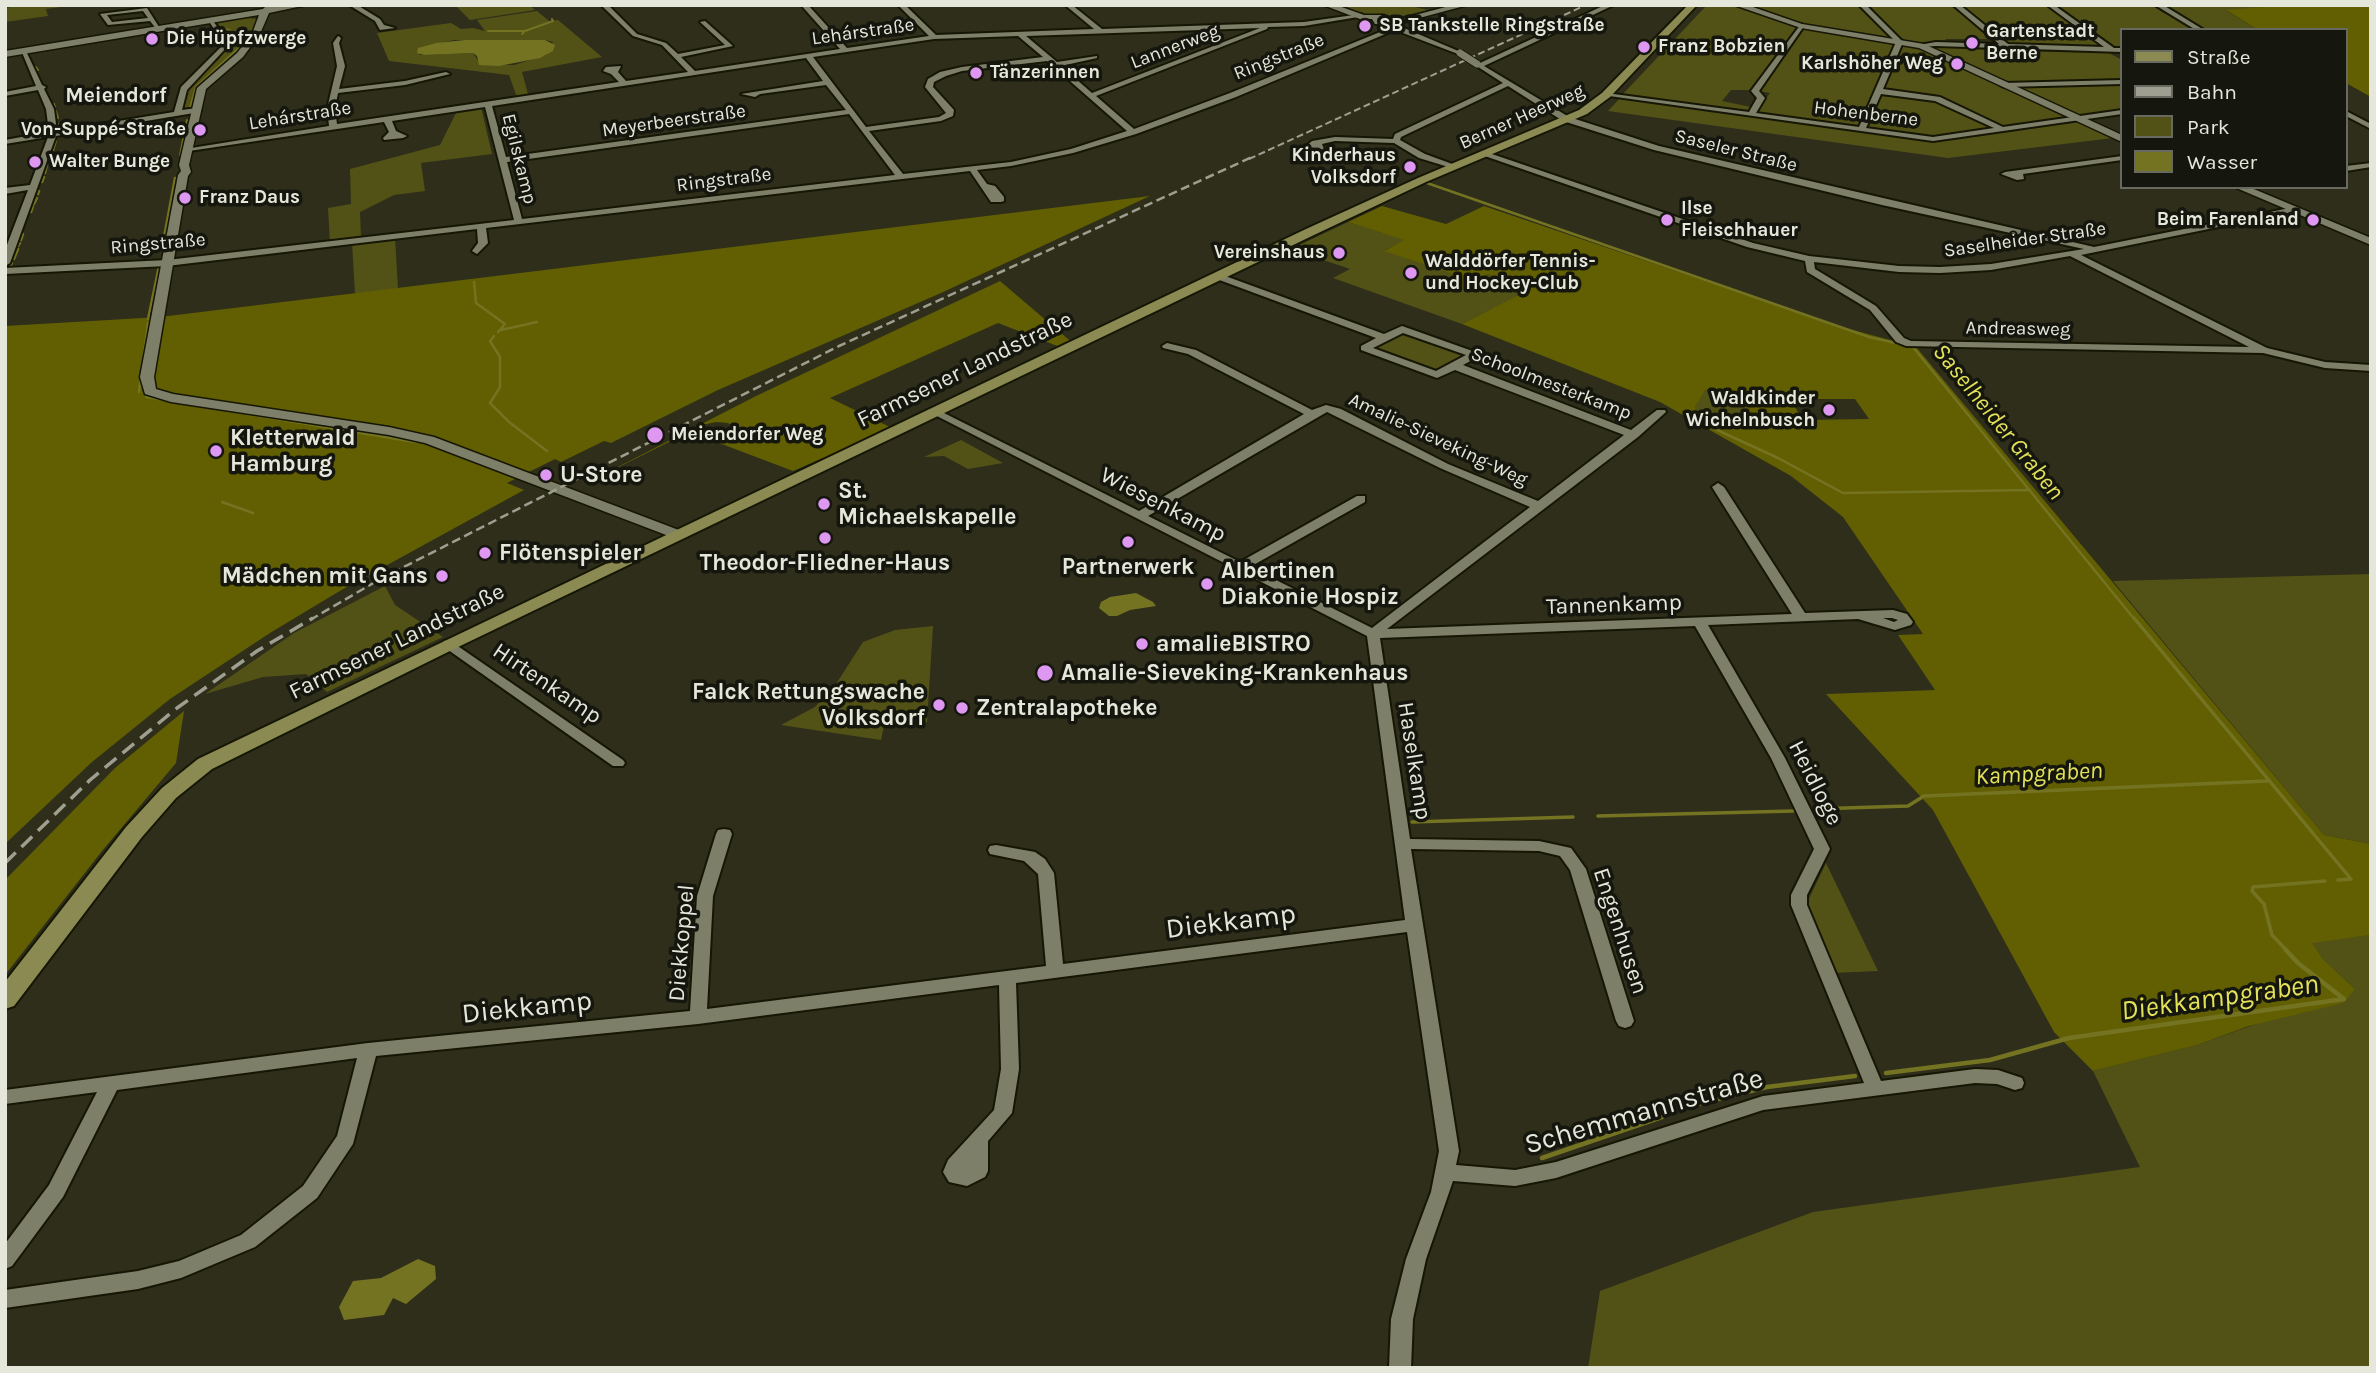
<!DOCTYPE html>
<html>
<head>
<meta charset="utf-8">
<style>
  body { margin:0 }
  #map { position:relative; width:2376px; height:1373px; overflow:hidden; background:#2e2e1b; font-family:Karla,sans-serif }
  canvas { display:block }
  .frame { position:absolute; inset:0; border:7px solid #e6e7db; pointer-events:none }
  .legend { position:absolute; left:2120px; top:28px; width:228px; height:161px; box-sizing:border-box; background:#15160d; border:2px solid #696a5f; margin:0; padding:9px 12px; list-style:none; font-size:21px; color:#e6e7db }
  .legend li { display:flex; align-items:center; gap:14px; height:35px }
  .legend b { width:35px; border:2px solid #696a5f }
</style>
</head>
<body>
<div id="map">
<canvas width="2376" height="1373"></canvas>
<div class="frame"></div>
<ul class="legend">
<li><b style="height:9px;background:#8a8a52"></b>Straße</li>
<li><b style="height:9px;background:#9e9f90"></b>Bahn</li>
<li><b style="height:19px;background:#535216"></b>Park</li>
<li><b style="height:19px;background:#747321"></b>Wasser</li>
</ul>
</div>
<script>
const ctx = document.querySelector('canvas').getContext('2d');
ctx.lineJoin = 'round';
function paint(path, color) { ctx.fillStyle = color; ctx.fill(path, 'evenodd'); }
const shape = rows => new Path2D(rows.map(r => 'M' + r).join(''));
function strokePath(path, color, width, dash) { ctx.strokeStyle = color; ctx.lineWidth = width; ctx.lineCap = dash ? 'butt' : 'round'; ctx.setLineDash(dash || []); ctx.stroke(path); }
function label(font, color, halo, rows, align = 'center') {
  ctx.font = font + ' Karla,sans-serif'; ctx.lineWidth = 7; ctx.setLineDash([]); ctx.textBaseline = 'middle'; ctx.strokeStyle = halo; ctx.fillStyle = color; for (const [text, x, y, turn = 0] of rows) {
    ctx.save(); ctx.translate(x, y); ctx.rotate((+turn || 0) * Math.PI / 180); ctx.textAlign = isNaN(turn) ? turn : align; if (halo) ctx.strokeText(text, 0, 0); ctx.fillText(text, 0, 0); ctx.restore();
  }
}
paint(shape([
  [24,5,76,5,46,9,48,16,5,22,5,8],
  [455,5,529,5,535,10,470,20],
  [1333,5,1406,5,1428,10,1402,16,1367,15],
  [1707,5,1732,5,1797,27,1751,90,1731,90,1722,101,1751,107,1748,113,1622,95],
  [1772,5,1859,5,1892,38,1815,27,1753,8],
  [1865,5,1953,5,1993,39,1945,39,1949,43,1924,44,1903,40],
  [1960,5,2046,5,2105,48,2011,46],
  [2053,5,2151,5,2193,30,2122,30,2122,49,2113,49],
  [2163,5,2289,5,2227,11,2258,30,2206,30],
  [537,11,549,21,558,20,602,57,522,72,529,98,518,100,509,75,389,61,377,33,451,23,461,29,473,28,485,31,477,20],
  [454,40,545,40,553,42,546,55,514,65,481,65,473,53,420,55,418,50,423,47],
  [239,17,257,19,256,28,235,56,200,86,192,109,179,110,188,87,219,59,224,50,225,35,217,22],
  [1805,28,1896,42,1859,128,1755,113,1770,93,1759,91],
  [1904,44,1925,50,2066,118,2002,127,1941,99,1884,91],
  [1937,45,2007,51,2107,52,2122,60,2122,80,2006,83,1935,50],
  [2122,83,2122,111,2079,117,2014,87],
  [1882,93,1931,99,1995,129,1929,137,1868,129],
  [1620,98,1934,140,2074,121,2113,138,1948,158,1608,111],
  [481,107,492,154,421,163,425,191,394,195,360,212,361,237,330,244,328,208,351,204,350,169,440,145,457,111],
  [1348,222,1405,240,1385,250,1482,277,1488,274,1531,289,1462,324,1333,278,1350,269,1291,249],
  [395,237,398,289,355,294,352,242],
  [1403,330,1472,355,1437,375,1367,348],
  [1704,390,1748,395,1750,406,1747,421,1695,415,1695,407],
  [961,440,1003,463,968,469,944,456,924,457],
  [2371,574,2371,844,2324,835,2113,581],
  [385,586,395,605,443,637,327,692,306,674,263,677,205,694,294,633],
  [933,626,927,722,897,722,884,726,881,740,781,725,815,707,836,684,863,642,895,630],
  [1826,863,1878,971,1833,973,1804,909],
  [2371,935,2371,1368,1588,1368,1600,1291,1813,1212,2140,1167,2093,1071,2197,1045,2355,989,2323,959,2311,942]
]), '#535216');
paint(shape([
  [2289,5,2371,5,2371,97,2346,83,2346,30,2258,30,2226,10],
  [1150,196,941,293,718,390,611,443,604,441,561,462,555,459,507,483,524,490,338,592,270,633,170,699,92,762,5,844,5,326,160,317],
  [1382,206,1446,224,1484,206,1838,326,1916,347,2324,835,2371,844,2371,935,2312,943,2323,959,2355,989,2343,1003,2249,1026,2197,1045,2093,1071,2054,1032,1933,810,1826,694,1935,690,1898,635,1923,634,1843,517,1791,476,1660,402,1462,324,1530,289,1488,274,1482,277,1473,274,1466,278,1384,251,1404,240,1348,222],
  [1705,390,1747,395,1750,406,1747,420,1695,415,1695,407],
  [1790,399,1855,399,1869,419,1803,420],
  [1000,281,1075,345,1065,349,998,323,830,398,892,428,793,471,719,443,734,434,736,429,728,423,716,422,703,425,577,488,756,396],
  [184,711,176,763,102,851,5,975,5,880,115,768]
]), '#615f02');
paint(shape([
  [465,40,545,40,555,45,553,51,540,58,499,66,479,65,477,56,473,53,424,55,417,53,418,48,436,43],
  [1136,593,1153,602,1156,606,1130,610,1117,616,1109,616,1099,608,1101,602,1110,597],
  [418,1259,435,1266,436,1279,406,1304,393,1298,384,1315,344,1320,339,1307,353,1281,381,1278]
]), '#747321');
strokePath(shape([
  [223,28,237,33,243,41],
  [488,31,525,31,522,34],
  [525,31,553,21,552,19],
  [36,67,38,70],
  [54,104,55,107],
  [190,108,196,87,241,46],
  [56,111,58,118],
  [59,124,60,130],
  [53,151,56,141],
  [180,155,187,120],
  [50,158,52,154]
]), '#747321', 2);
strokePath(shape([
  [45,173,47,165],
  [42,182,44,177],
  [1427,183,1869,337,1913,347,2135,620],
  [38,194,39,191],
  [34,204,37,198],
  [31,212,33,206],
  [21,240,23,234],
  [18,246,20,243],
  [162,248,175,178],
  [14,259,18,249],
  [10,267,12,263],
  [474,282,476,303,505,324,498,332],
  [148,319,159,266],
  [501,330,537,322],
  [494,336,490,341,500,357,500,387,490,403,509,422,547,451],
  [139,392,148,323],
  [146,397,415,442],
  [1689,417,1778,458,1843,493,2030,490],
  [222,502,253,513]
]), '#747321', 2.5);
strokePath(shape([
  [2134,618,2351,879,2338,880],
  [1814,809,1908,806,1924,796,2268,781],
  [1598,816,1793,811],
  [1412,822,1573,817],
  [2287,951,2272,935,2264,904,2252,891,2253,887,2325,881]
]), '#747321', 3.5);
strokePath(shape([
  [1886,1073,1990,1060,2069,1038,2344,999,2298,963,2285,949],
  [1682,1108,1767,1087,1855,1076],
  [1542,1158,1662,1117]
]), '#747321', 4.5);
const minor = shape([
  [349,5,357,5,380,19,384,25,395,28,380,30,375,21,349,5],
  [601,5,608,5,637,34,666,43,678,54,725,45,700,22,705,21,733,46,681,57,695,71,840,49,801,5,808,5,847,48,929,36,898,5,905,5,936,35,1094,29,1065,5,1072,5,1102,29,1304,22,1361,14,1364,16,1304,26,1268,27,1267,29,1096,96,1134,129,1230,93,1390,28,1387,24,1390,22,1463,53,1458,54,1395,30,1236,97,1136,134,1073,153,1011,166,977,170,987,184,995,186,1004,197,1004,201,1001,202,991,202,970,171,486,228,488,243,477,254,472,251,478,243,477,229,167,266,5,274,5,268,167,260,514,220,485,107,392,121,396,131,407,136,403,138,384,140,383,138,389,132,384,122,189,151,185,149,329,126,327,109,337,66,333,43,338,36,341,38,339,43,345,66,339,89,405,81,446,72,450,74,405,85,338,93,335,109,337,124,619,82,611,74,603,71,606,67,621,66,618,72,626,81,688,72,662,45,633,36,601,5],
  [1260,28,1092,93,1061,66,1097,58,1097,56,1057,62,1026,36,1260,28],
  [1018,36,1043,57,962,67,940,72,928,79,925,87,946,113,939,117,866,127,813,57,934,39,1018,36],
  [806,58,823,81,741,94,755,97,760,94,826,85,846,110,506,157,492,106,806,58],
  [1047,61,1127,131,1071,149,1011,162,903,174,869,131,941,121,953,116,954,110,933,87,934,82,946,76,962,71,1047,61],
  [849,114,895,175,522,219,507,162,849,114],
  [1605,5,1614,5,1484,66,1569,117,1659,146,2094,247,2295,207,2295,211,2292,212,2081,255,2267,348,2325,362,2371,365,2371,371,2325,368,2263,353,1906,346,1896,342,1870,310,1807,272,1805,261,1747,247,1479,154,1486,152,1753,243,1809,256,1899,266,1940,267,1991,264,2084,249,1882,205,1654,150,1563,121,1508,86,1401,137,1400,140,1425,154,1455,165,1455,169,1419,158,1394,143,1335,141,1322,144,1324,149,1320,151,1304,148,1312,141,1335,137,1393,139,1395,134,1503,83,1475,65,1475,63,1480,63,1605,5],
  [2070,256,2249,347,1911,341,1904,338,1876,306,1815,269,1814,262,1899,272,1940,273,1991,270,2070,256],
  [1859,5,1866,5,1903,42,1883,89,1940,97,2003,127,2122,110,2122,114,1933,141,1602,95,1606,93,1749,112,1757,98,1751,91,1801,24,1804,26,1759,91,1765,98,1756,113,1859,127,1896,42,1859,5],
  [1881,94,1935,101,1994,128,1933,137,1866,128,1881,94],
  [1953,5,1960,5,2008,44,2104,47,2047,5,2054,5,2114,48,2122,48,2122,52,1936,46,1919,47,1919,45,1936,42,1999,44,1953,5],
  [2155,5,2163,5,2204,30,2196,30,2155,5],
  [147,8,161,30,157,30,150,21,108,25,100,14,147,8],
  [143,11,148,18,112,22,107,15,143,11],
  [208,20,212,20,224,35,227,47,187,90,182,110,197,108,201,110,200,112,56,136,10,263,5,266,5,250,28,190,5,194,5,188,30,185,48,137,5,144,5,140,49,132,46,109,38,90,5,96,5,92,36,86,21,50,26,51,42,85,46,87,44,89,54,109,57,131,174,112,181,87,221,47,219,36,208,20],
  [2122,80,2122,84,2004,87,2000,85,2004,83,2122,80],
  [2346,111,2371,124,2371,129,2346,116,2346,111],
  [2122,156,2122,160,2023,174,2024,179,2017,180,2001,174,2005,172,2122,156],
  [2371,163,2371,167,2346,171,2346,166,2371,163],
  [1217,273,1384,334,1402,326,1478,353,1478,357,1463,365,1631,430,1657,410,1665,410,1666,412,1638,437,1387,629,1792,614,1712,487,1718,483,1724,487,1805,613,1893,610,1907,614,1913,622,1911,625,1895,630,1858,619,1708,625,1785,758,1830,849,1807,895,1807,905,1881,1081,1975,1069,1998,1070,2022,1078,2024,1083,2022,1088,2015,1090,1997,1084,1975,1083,1763,1110,1556,1178,1515,1186,1453,1181,1426,1259,1413,1319,1411,1368,1389,1368,1391,1319,1406,1259,1431,1192,1439,1151,1407,932,1016,983,1019,1069,1012,1113,988,1141,988,1171,985,1177,967,1186,949,1182,943,1172,948,1160,994,1110,1001,1069,999,985,698,1024,376,1056,353,1144,317,1198,255,1247,181,1278,138,1289,5,1308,5,1290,138,1271,179,1261,241,1235,303,1186,337,1136,357,1058,117,1090,63,1197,12,1266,5,1269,5,1244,49,1185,97,1092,5,1104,5,1090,368,1043,690,1011,697,896,716,834,718,830,724,829,730,830,732,834,713,896,707,1009,1046,966,1038,874,1024,861,990,854,988,850,990,846,996,845,1035,852,1045,859,1054,873,1063,964,1405,920,1367,636,929,412,930,410,938,410,1139,511,1304,414,1188,354,1163,348,1162,346,1167,343,1196,350,1312,410,1326,405,1341,409,1448,464,1538,501,1624,435,1455,370,1437,378,1361,350,1361,346,1376,338,1214,278,1214,274,1217,273],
  [1403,333,1466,355,1436,371,1373,348,1403,333],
  [1327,412,1440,468,1530,507,1372,628,1250,567,1365,502,1365,496,1357,496,1240,562,1148,516,1327,412],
  [1883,618,1892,618,1898,620,1894,622,1883,618],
  [1695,626,1771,758,1814,849,1791,895,1791,905,1864,1083,1763,1096,1556,1162,1515,1170,1456,1165,1459,1151,1411,849,1539,851,1560,856,1570,870,1616,1021,1619,1026,1625,1028,1631,1026,1634,1021,1586,869,1571,848,1539,841,1410,839,1380,638,1695,626],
  [449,640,623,760,625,763,623,766,613,766,444,647,442,644,444,641,449,640]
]);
const tertiary = shape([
  [267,5,275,5,273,7,307,5,269,13,260,34,243,57,206,89,189,165,191,172,188,176,154,377,156,389,173,394,389,427,434,437,684,532,687,535,684,538,674,538,425,443,389,435,171,402,145,394,140,377,178,175,181,171,179,165,197,88,237,53,252,34,259,15,5,57,5,51,263,9,267,5],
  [1323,5,1336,5,1364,15,1384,15,1388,17,1381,20,1393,21,1453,5,1468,5,1393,25,1375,24,1372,19,1360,19,1323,5],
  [1734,5,1747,5,1802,24,1924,44,2122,135,2122,142,1919,48,1801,28,1734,5],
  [2234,187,2249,187,2371,238,2371,245,2234,187]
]);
const secondary = shape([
  [1688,5,1697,5,1610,97,1587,114,1426,182,1314,235,456,648,212,769,176,798,142,837,14,1006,5,1009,5,982,126,827,162,788,198,759,1306,229,1418,178,1579,110,1602,93,1688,5]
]);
strokePath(minor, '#161605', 4);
strokePath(tertiary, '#161605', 3);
strokePath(secondary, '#161605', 4);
paint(minor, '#7e7f69');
paint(tertiary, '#7e7f69');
paint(secondary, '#8a8a52');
strokePath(shape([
  [1249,159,1586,5]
]), '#9e9f90', 2, [7, 3.5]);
strokePath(shape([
  [310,620,382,578,839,346,1252,157]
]), '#9e9f90', 2.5, [9, 4.5]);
strokePath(shape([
  [5,863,90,780,177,708,257,651,313,618]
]), '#9e9f90', 3.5, [15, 8]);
const minorBridge = shape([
  [1460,53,1477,64]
]);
strokePath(minorBridge, '#161605', 9, []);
strokePath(minorBridge, '#7e7f69', 7);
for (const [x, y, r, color] of [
  [1365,26,7,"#de98f2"],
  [152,39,7,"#de98f2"],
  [1972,43,7,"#de98f2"],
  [1644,47,7,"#de98f2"],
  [1957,64,7,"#de98f2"],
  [976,73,7,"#de98f2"],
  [200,130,7,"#de98f2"],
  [35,162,7,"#de98f2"],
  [1410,167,7,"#de98f2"],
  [185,198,7,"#de98f2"],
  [1667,220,7,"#de98f2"],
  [2313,220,7,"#de98f2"],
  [1339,253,7,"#de98f2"],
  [1411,273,7,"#de98f2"],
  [1829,410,7,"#de98f2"],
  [655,435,9,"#de98f2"],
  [216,451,7,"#de98f2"],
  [546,475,7,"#de98f2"],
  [824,504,7,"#de98f2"],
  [825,538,7,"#de98f2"],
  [1128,542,7,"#de98f2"],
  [485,553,7,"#de98f2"],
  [442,576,7,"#de98f2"],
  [1207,584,7,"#de98f2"],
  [1142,644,7,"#de98f2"],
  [1045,673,9,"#de98f2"],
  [939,705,7,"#de98f2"],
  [962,708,7,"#de98f2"]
]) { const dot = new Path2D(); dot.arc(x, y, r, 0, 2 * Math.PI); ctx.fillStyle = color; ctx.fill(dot); strokePath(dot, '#15160d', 2.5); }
label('bold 19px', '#e6e7db', '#15160d', [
  ["SB Tankstelle Ringstraße",1379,26],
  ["Gartenstadt",1986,32],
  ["Berne",1986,54],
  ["Die Hüpfzwerge",166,39],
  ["Franz Bobzien",1658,47],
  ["Karlshöher Weg",1943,64,"right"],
  ["Tänzerinnen",990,73],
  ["Von-Suppé-Straße",186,130,"right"],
  ["Kinderhaus",1396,156,"right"],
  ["Volksdorf",1396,178,"right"],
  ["Walter Bunge",49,162],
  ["Franz Daus",199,198],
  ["Ilse",1681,209],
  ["Fleischhauer",1681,231],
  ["Beim Farenland",2299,220,"right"],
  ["Vereinshaus",1325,253,"right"],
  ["Walddörfer Tennis-",1425,262],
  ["und Hockey-Club",1425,284],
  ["Waldkinder",1815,399,"right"],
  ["Wichelnbusch",1815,421,"right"],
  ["Meiendorfer Weg",671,435]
], 'left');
label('19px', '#e6e7db', '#15160d', [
  ["Lehárstraße",863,32,-8],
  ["Lannerweg",1175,47,-21],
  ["Ringstraße",1279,57,-22],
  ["Hohenberne",1866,114,7],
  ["Lehárstraße",300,116,-9],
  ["Berner Heerweg",1522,117,-24],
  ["Meyerbeerstraße",674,121,-8],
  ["Saseler Straße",1736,151,14],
  ["Egilskamp",519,159,76],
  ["Ringstraße",724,180,-7],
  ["Saselheider Straße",2025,240,-8],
  ["Ringstraße",158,244,-5],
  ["Andreasweg",2018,329,1],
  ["Schoolmesterkamp",1551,384,21],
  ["Amalie-Sieveking-Weg",1438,440,25]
]);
label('bold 21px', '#e6e7db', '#15160d', [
  ["Meiendorf",116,96]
]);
label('23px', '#e6e7db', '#15160d', [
  ["Farmsener Landstraße",965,370,-26],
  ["Wiesenkamp",1163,505,27],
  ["Tannenkamp",1614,605,-2],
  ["Farmsener Landstraße",397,642,-26],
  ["Hirtenkamp",547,684,34],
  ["Haselkamp",1414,761,81],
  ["Heidloge",1815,783,63],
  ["Engenhusen",1620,931,72],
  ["Diekkoppel",682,943,-85]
]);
label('bold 23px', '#e6e7db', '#15160d', [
  ["Kletterwald",230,438],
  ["Hamburg",230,464],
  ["U-Store",560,475],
  ["St.",838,491],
  ["Michaelskapelle",838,517],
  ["Flötenspieler",499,553],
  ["Theodor-Fliedner-Haus",825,563,"center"],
  ["Partnerwerk",1128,567,"center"],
  ["Albertinen",1221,571],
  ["Diakonie Hospiz",1221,597],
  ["Mädchen mit Gans",428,576,"right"],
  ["amalieBISTRO",1156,644],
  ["Amalie-Sieveking-Krankenhaus",1061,673],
  ["Falck Rettungswache",925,692,"right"],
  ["Volksdorf",925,718,"right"],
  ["Zentralapotheke",976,708]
], 'left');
label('italic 24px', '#e3e258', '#15160d', [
  ["Saselheider Graben",1998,422,51],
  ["Kampgraben",2039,774,-3]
]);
label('28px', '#e6e7db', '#15160d', [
  ["Diekkamp",1231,922,-7],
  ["Diekkamp",527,1008,-6],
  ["Schemmannstraße",1644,1112,-16]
]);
label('italic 28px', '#e3e258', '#15160d', [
  ["Diekkampgraben",2220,998,-8]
]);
</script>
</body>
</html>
